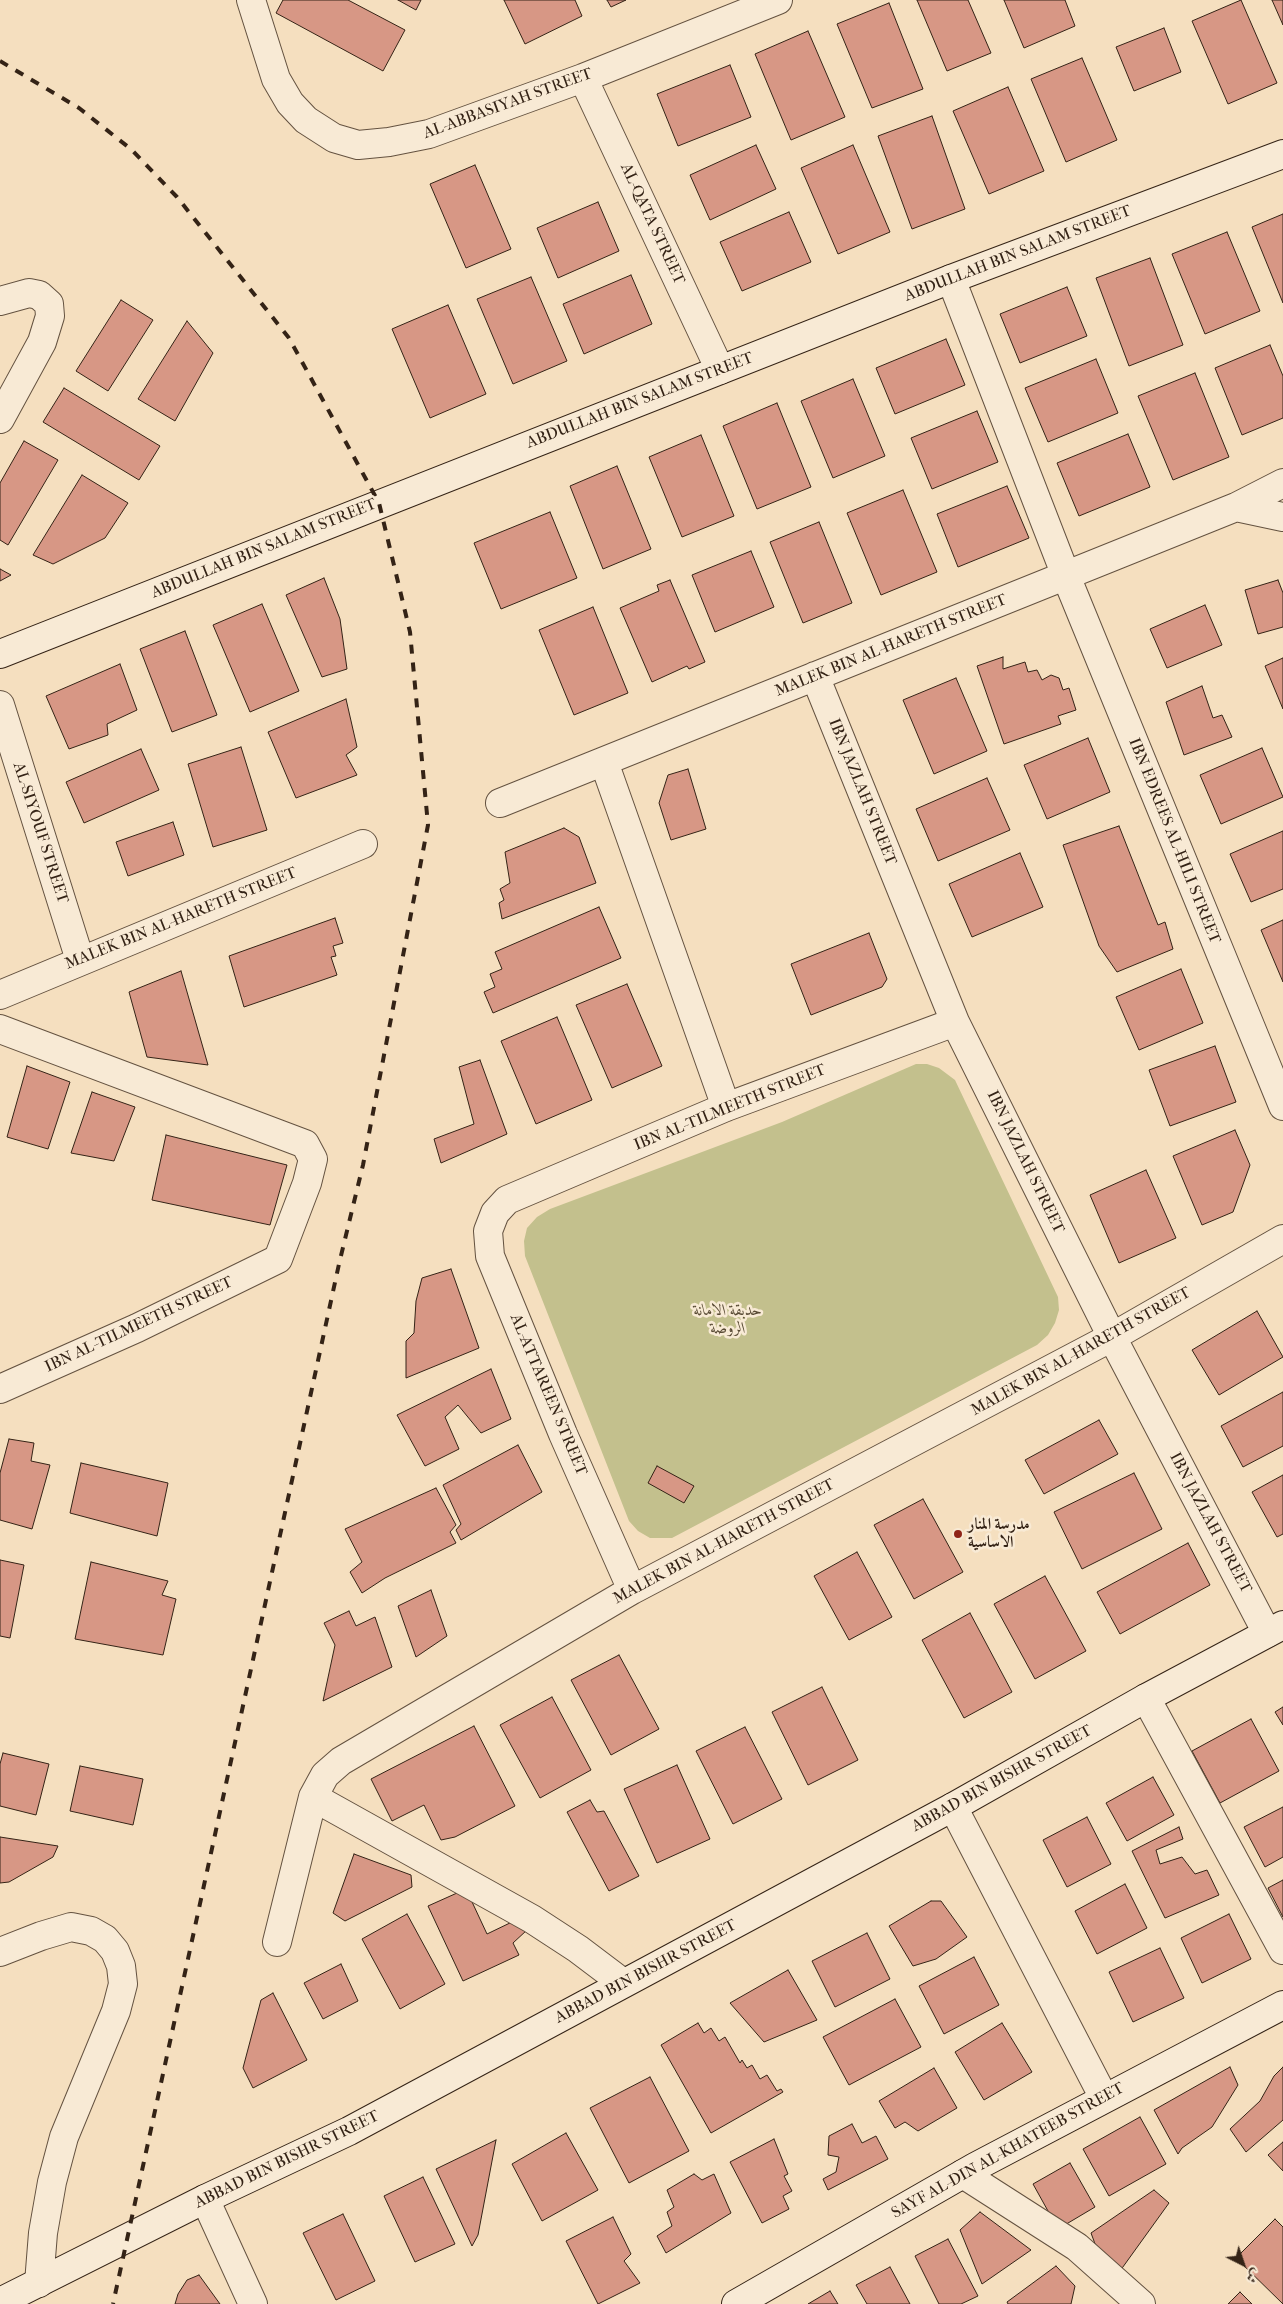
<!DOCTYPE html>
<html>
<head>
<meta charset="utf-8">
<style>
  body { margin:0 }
  #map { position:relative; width:1283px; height:2304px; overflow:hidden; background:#f5dfbf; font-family:"IM FELL French Canon",Amiri,serif }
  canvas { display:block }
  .north { position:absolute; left:1218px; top:2239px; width:50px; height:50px; -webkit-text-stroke:4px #f8ead5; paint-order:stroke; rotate:139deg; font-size:14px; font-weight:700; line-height:20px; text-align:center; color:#342316 }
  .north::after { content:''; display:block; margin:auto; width:18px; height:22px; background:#342316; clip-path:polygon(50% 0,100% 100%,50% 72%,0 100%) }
</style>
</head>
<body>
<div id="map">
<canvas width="1283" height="2304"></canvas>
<div class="north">ش</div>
</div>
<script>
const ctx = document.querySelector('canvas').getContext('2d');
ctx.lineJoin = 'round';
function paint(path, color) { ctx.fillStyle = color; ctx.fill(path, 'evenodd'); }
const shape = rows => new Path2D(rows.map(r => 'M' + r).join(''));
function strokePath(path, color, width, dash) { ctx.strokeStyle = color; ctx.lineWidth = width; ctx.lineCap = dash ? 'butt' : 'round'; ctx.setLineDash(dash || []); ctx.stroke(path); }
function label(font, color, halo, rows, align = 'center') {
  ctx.font = font + ' "IM FELL French Canon",Amiri,serif'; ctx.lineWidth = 5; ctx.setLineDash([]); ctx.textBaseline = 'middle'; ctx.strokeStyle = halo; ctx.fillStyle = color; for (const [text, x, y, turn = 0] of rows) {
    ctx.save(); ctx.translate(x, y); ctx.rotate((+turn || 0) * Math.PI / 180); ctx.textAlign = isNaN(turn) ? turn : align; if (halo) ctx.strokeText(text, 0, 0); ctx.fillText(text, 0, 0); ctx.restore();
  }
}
paint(shape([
  [916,1064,927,1064,939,1068,955,1080,1058,1297,1059,1310,1055,1323,1048,1335,1037,1345,672,1538,650,1538,638,1531,629,1521,525,1256,524,1241,527,1228,537,1217,550,1209,782,1122]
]), '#c3c08d');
const building = shape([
  [283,0,348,0,405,30,383,71,276,13,283,0],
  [398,0,421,0,416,10,398,0],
  [504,0,575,0,582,16,525,44,504,0],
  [607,0,626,0,611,7,607,0],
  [917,0,968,0,991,53,947,71,917,0],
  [1004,0,1065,0,1075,26,1024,48,1004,0],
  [1241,0,1277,83,1228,104,1192,21,1241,0],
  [1272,0,1283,0,1283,25,1272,0],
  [889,3,923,89,872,108,837,24,889,3],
  [1164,28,1181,72,1134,91,1116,47,1164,28],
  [808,31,845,117,791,140,755,54,808,31],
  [1082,58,1117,140,1066,162,1031,79,1082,58],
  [730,65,751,117,678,146,657,94,730,65],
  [1008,87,1044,171,989,194,953,111,1008,87],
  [932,116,965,209,912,229,878,136,932,116],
  [756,145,776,189,710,220,690,175,756,145],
  [853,145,890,232,838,254,801,168,853,145],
  [475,165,511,249,466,268,430,184,475,165],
  [598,202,619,251,558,278,537,228,598,202],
  [789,212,811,262,742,291,720,242,789,212],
  [1283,214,1283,303,1252,227,1283,214],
  [1227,232,1260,311,1205,334,1172,254,1227,232],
  [1150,258,1183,345,1129,366,1096,278,1150,258],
  [631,275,652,324,584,354,563,304,631,275],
  [531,277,567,361,513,384,477,299,531,277],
  [1067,287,1087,336,1020,363,1000,314,1067,287],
  [121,300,153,320,108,391,76,371,121,300],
  [448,305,486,394,430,418,392,329,448,305],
  [187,321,213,353,175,421,138,399,187,321],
  [946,339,965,385,895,414,876,368,946,339],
  [1270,345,1283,376,1283,418,1242,435,1215,368,1270,345],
  [1096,359,1118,413,1048,442,1025,388,1096,359],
  [1195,373,1229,457,1173,480,1138,396,1195,373],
  [853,379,885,456,833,478,801,401,853,379],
  [64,388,160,446,139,480,43,422,64,388],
  [777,403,811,487,757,509,723,426,777,403],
  [977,411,998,462,932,489,911,438,977,411],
  [1128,434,1150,487,1079,516,1057,463,1128,434],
  [701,435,734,516,682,537,649,457,701,435],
  [24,441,58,460,8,545,0,540,0,483,24,441],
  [617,466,651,549,603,569,570,486,617,466],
  [82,475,128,503,105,538,53,564,33,555,82,475],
  [1007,486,1029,538,958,567,937,514,1007,486],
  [903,490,937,572,881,595,847,513,903,490],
  [550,512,577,578,501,609,474,543,550,512],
  [819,522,852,603,803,623,770,542,819,522],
  [751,551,774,607,715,632,692,575,751,551],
  [0,569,11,575,0,581,0,569],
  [324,578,340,619,347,669,322,677,286,595,324,578],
  [670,580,705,662,689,669,687,666,652,682,620,608,659,591,657,585,670,580],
  [1278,580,1283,593,1283,627,1258,634,1245,590,1278,580],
  [262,604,299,691,250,712,213,625,262,604],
  [1205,605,1222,645,1167,668,1150,629,1205,605],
  [593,607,628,693,574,715,539,630,593,607],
  [185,631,217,715,172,732,140,649,185,631],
  [1003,657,1003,669,1025,662,1028,672,1037,670,1042,680,1051,675,1059,678,1063,690,1069,688,1076,710,1058,716,1061,724,1004,744,977,666,1003,657],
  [1283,658,1283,709,1265,666,1283,658],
  [120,664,137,710,107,724,108,735,69,749,46,696,120,664],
  [956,678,987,751,934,774,903,700,956,678],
  [1202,686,1213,718,1222,715,1232,737,1184,755,1166,702,1202,686],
  [346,699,357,747,346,755,357,775,296,798,268,732,346,699],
  [1088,738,1110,792,1047,819,1024,765,1088,738],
  [241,747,267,830,213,847,188,764,241,747],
  [1262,748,1283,797,1221,824,1200,775,1262,748],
  [141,749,159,790,84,823,66,782,141,749],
  [688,769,706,829,671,840,659,803,668,775,688,769],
  [987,778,1010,830,938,861,916,809,987,778],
  [173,822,184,855,128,876,116,842,173,822],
  [1119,826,1158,925,1165,922,1173,949,1117,972,1099,946,1063,845,1119,826],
  [564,828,579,837,596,883,502,919,499,903,504,900,500,889,510,883,505,852,564,828],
  [1283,831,1283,889,1251,902,1230,854,1283,831],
  [1020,853,1043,907,972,937,949,884,1020,853],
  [599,907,621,958,493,1013,484,992,495,987,490,974,502,969,495,952,599,907],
  [335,918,343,943,333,946,336,956,331,957,337,975,244,1007,229,956,335,918],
  [1283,920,1283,982,1261,930,1283,920],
  [869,933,887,979,882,987,811,1015,791,964,869,933],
  [1181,969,1203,1023,1139,1050,1116,997,1181,969],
  [181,971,208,1065,147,1057,129,992,181,971],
  [627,984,662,1066,612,1088,576,1005,627,984],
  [557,1017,592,1100,536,1124,501,1041,557,1017],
  [1215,1046,1236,1102,1170,1126,1149,1070,1215,1046],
  [480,1060,507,1134,441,1163,434,1139,474,1124,459,1067,480,1060],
  [27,1066,70,1082,48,1149,7,1137,27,1066],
  [92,1092,135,1107,114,1161,71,1153,92,1092],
  [1235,1130,1250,1165,1233,1212,1202,1225,1173,1156,1235,1130],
  [166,1135,287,1165,270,1225,152,1200,166,1135],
  [1146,1170,1176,1238,1119,1263,1090,1195,1146,1170],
  [451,1269,479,1348,406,1378,406,1341,414,1333,416,1301,422,1278,451,1269],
  [1257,1311,1283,1357,1219,1395,1192,1350,1257,1311],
  [491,1369,511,1419,481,1433,458,1405,445,1417,459,1449,425,1466,397,1415,491,1369],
  [1283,1392,1283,1446,1243,1467,1221,1426,1283,1392],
  [1099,1420,1118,1454,1044,1494,1025,1460,1099,1420],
  [9,1439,34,1443,31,1461,50,1465,32,1529,0,1520,0,1473,9,1439],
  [518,1445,542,1492,461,1540,456,1530,461,1524,443,1485,518,1445],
  [81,1463,168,1483,157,1536,70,1513,81,1463],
  [657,1466,694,1486,684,1503,648,1483,657,1466],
  [1134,1473,1162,1529,1082,1569,1054,1512,1134,1473],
  [1283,1475,1283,1534,1277,1537,1252,1492,1283,1475],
  [436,1488,456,1525,450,1532,456,1543,385,1578,362,1593,350,1572,362,1562,345,1529,436,1488],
  [923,1499,963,1572,914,1599,874,1525,923,1499],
  [1188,1543,1210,1585,1120,1634,1097,1592,1188,1543],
  [857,1552,892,1617,849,1640,814,1576,857,1552],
  [0,1560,24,1565,10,1638,0,1636,0,1560],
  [91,1562,168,1581,162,1595,176,1599,163,1655,75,1639,91,1562],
  [1045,1576,1086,1651,1035,1679,994,1604,1045,1576],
  [431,1590,447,1636,416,1657,398,1606,431,1590],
  [349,1611,356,1626,375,1617,392,1667,323,1701,335,1645,324,1623,349,1611],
  [970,1613,1012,1692,964,1718,922,1640,970,1613],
  [619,1655,659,1729,611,1755,571,1680,619,1655],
  [822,1687,858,1760,808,1785,772,1712,822,1687],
  [552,1697,591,1770,540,1798,500,1725,552,1697],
  [1283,1707,1283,1725,1275,1712,1283,1707],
  [1251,1719,1279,1771,1220,1803,1192,1751,1251,1719],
  [474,1726,515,1806,455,1837,441,1840,424,1805,392,1821,371,1779,474,1726],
  [745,1727,782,1799,733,1824,696,1751,745,1727],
  [3,1753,49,1764,36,1815,0,1806,0,1764,3,1753],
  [677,1765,710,1839,657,1863,624,1789,677,1765],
  [80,1766,143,1779,133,1825,70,1811,80,1766],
  [1153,1777,1174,1815,1127,1841,1106,1803,1153,1777],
  [590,1800,597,1812,604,1811,639,1876,609,1891,567,1812,590,1800],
  [1283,1807,1283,1857,1265,1867,1244,1827,1283,1807],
  [1087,1817,1111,1864,1067,1887,1043,1840,1087,1817],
  [1179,1827,1183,1839,1156,1850,1160,1864,1182,1857,1195,1874,1207,1870,1219,1895,1165,1918,1132,1851,1179,1827],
  [0,1837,58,1846,53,1857,9,1882,0,1883,0,1837],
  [354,1854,411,1875,412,1887,345,1921,333,1913,354,1854],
  [1283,1880,1283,1917,1268,1888,1283,1880],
  [1125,1884,1147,1928,1097,1954,1075,1911,1125,1884],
  [466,1889,487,1934,514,1921,527,1930,513,1943,519,1955,463,1981,428,1906,466,1889],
  [931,1901,941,1901,967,1937,936,1959,913,1966,889,1926,931,1901],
  [407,1914,445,1984,400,2009,362,1939,407,1914],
  [1229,1914,1251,1959,1202,1983,1181,1938,1229,1914],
  [867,1933,890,1979,835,2007,812,1961,867,1933],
  [1160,1948,1184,1998,1133,2022,1109,1972,1160,1948],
  [974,1957,999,2005,944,2034,919,1986,974,1957],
  [341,1964,358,2001,323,2019,304,1983,341,1964],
  [788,1970,817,2020,764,2042,730,2003,788,1970],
  [273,1993,307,2060,253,2088,243,2068,261,2000,273,1993],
  [895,1999,921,2047,849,2085,823,2037,895,1999],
  [698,2023,704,2033,711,2028,719,2041,725,2037,740,2063,742,2060,747,2068,752,2065,760,2079,767,2075,777,2091,781,2089,783,2092,711,2133,661,2045,698,2023],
  [1002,2023,1032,2072,984,2100,955,2052,1002,2023],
  [1230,2067,1238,2085,1212,2127,1182,2148,1178,2154,1154,2110,1230,2067],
  [1283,2067,1283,2120,1246,2152,1230,2129,1260,2101,1274,2076,1283,2067],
  [934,2068,957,2108,918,2131,905,2122,895,2128,879,2101,934,2068],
  [650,2077,689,2151,629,2183,590,2108,650,2077],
  [1140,2117,1166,2164,1109,2196,1083,2149,1140,2117],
  [852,2124,862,2143,876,2136,888,2159,828,2190,823,2179,836,2172,839,2157,828,2155,829,2136,852,2124],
  [566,2133,598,2190,542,2221,512,2164,566,2133],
  [774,2139,788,2174,784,2176,792,2191,783,2196,789,2209,762,2223,730,2162,774,2139],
  [496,2140,478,2235,472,2246,436,2169,496,2140],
  [1283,2142,1283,2171,1268,2155,1283,2142],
  [1070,2163,1095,2207,1058,2229,1033,2184,1070,2163],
  [694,2174,702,2180,714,2174,731,2213,666,2253,657,2236,672,2226,667,2212,674,2207,667,2190,694,2174],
  [423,2177,455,2244,415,2262,384,2196,423,2177],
  [1154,2190,1169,2203,1120,2271,1101,2260,1091,2233,1154,2190],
  [980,2212,1031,2250,982,2284,960,2230,980,2212],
  [343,2214,375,2281,336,2300,303,2233,343,2214],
  [613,2217,631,2254,624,2261,640,2283,598,2304,566,2241,613,2217],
  [1275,2219,1283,2227,1283,2304,1236,2258,1275,2219],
  [948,2239,978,2296,961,2304,939,2304,915,2256,948,2239],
  [1056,2266,1075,2286,1071,2304,1008,2304,1007,2302,1056,2266],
  [890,2267,910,2304,867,2304,856,2285,890,2267],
  [199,2275,220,2304,175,2304,178,2294,187,2280,199,2275],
  [830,2291,838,2304,808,2304,830,2291],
  [1240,2292,1252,2304,1228,2304,1240,2292]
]);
paint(building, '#d79785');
strokePath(building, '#342316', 1);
const street = shape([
  [251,0,276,79,290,103,306,120,334,138,358,145,389,142,429,134,583,78,778,0],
  [583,78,720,370],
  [951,279,1066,576,1283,1106],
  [0,301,29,293,39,295,49,304,50,316,42,342,0,419],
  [1236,507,1283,483],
  [815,676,955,1022,1112,1337,1267,1633],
  [0,705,80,960],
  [604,762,726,1107],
  [500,803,1236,507,1283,517],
  [0,995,363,844],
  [0,1029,305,1144,313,1159,307,1183,278,1259,137,1328,0,1389],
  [632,1590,563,1434,490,1256,488,1231,495,1213,507,1200,726,1107,955,1022],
  [1146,1698,1283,1950],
  [313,1797,532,1919,578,1949,623,1983],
  [953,1807,1104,2098],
  [277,1942,313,1797,325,1775,341,1761,632,1590,1112,1337,1283,1239],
  [0,1952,41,1936,71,1927,91,1931,105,1939,115,1951,121,1966,123,1984,116,2011,64,2137,52,2182,43,2233,39,2283],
  [963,2174,1077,2247,1141,2304],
  [205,2199,253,2304]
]);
const secondary = shape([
  [0,654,951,279,1283,154],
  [0,2302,205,2199,349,2131,953,1807,1146,1698,1283,1625],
  [736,2304,975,2167,1283,2005]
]);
strokePath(street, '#645240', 30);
strokePath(secondary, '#342316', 30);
strokePath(street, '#f8ead5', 28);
strokePath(secondary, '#f8ead5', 28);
strokePath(shape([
  [0,61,79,108,132,150,177,197,289,338,379,503,410,632,428,825,363,1165,339,1264,113,2304]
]), '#342316', 4, [9, 9]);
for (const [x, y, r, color] of [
  [958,1534,5,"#8f2418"]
]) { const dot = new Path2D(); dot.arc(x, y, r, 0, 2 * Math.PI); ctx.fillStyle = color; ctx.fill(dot); strokePath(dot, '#f8ead5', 2); }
label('16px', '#342316', '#f8ead5', [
  ["AL-ABBASIYAH STREET",508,104,-20],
  ["AL-QATA STREET",652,224,65],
  ["ABDULLAH BIN SALAM STREET",1018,254,-21],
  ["ABDULLAH BIN SALAM STREET",640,401,-21],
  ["ABDULLAH BIN SALAM STREET",264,549,-22],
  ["MALEK BIN AL-HARETH STREET",891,646,-22],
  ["IBN JAZLAH STREET",862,792,68],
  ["AL-SIYOUF STREET",40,833,72],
  ["IBN EDREES AL-HILI STREET",1174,841,68],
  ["MALEK BIN AL-HARETH STREET",181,919,-22],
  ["IBN AL-TILMEETH STREET",730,1108,-22],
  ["IBN JAZLAH STREET",1025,1162,64],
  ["IBN AL-TILMEETH STREET",139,1325,-25],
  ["MALEK BIN AL-HARETH STREET",1081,1352,-29],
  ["AL-ATTAREEN STREET",548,1395,67],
  ["IBN JAZLAH STREET",1210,1523,62],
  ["MALEK BIN AL-HARETH STREET",724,1542,-28],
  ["ABBAD BIN BISHR STREET",1002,1779,-29],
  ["ABBAD BIN BISHR STREET",646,1972,-28],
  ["SAYF AL-DIN AL-KHATEEB STREET",1008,2151,-29],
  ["ABBAD BIN BISHR STREET",287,2160,-26]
]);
label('italic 16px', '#584a34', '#f8ead5', [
  ["حدبقة الامانة",728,1311],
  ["الروضة",728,1329]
]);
label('bold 16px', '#342316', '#f8ead5', [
  ["مدرسة المنار",968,1525],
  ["الاساسية",968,1543]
], 'left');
</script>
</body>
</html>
